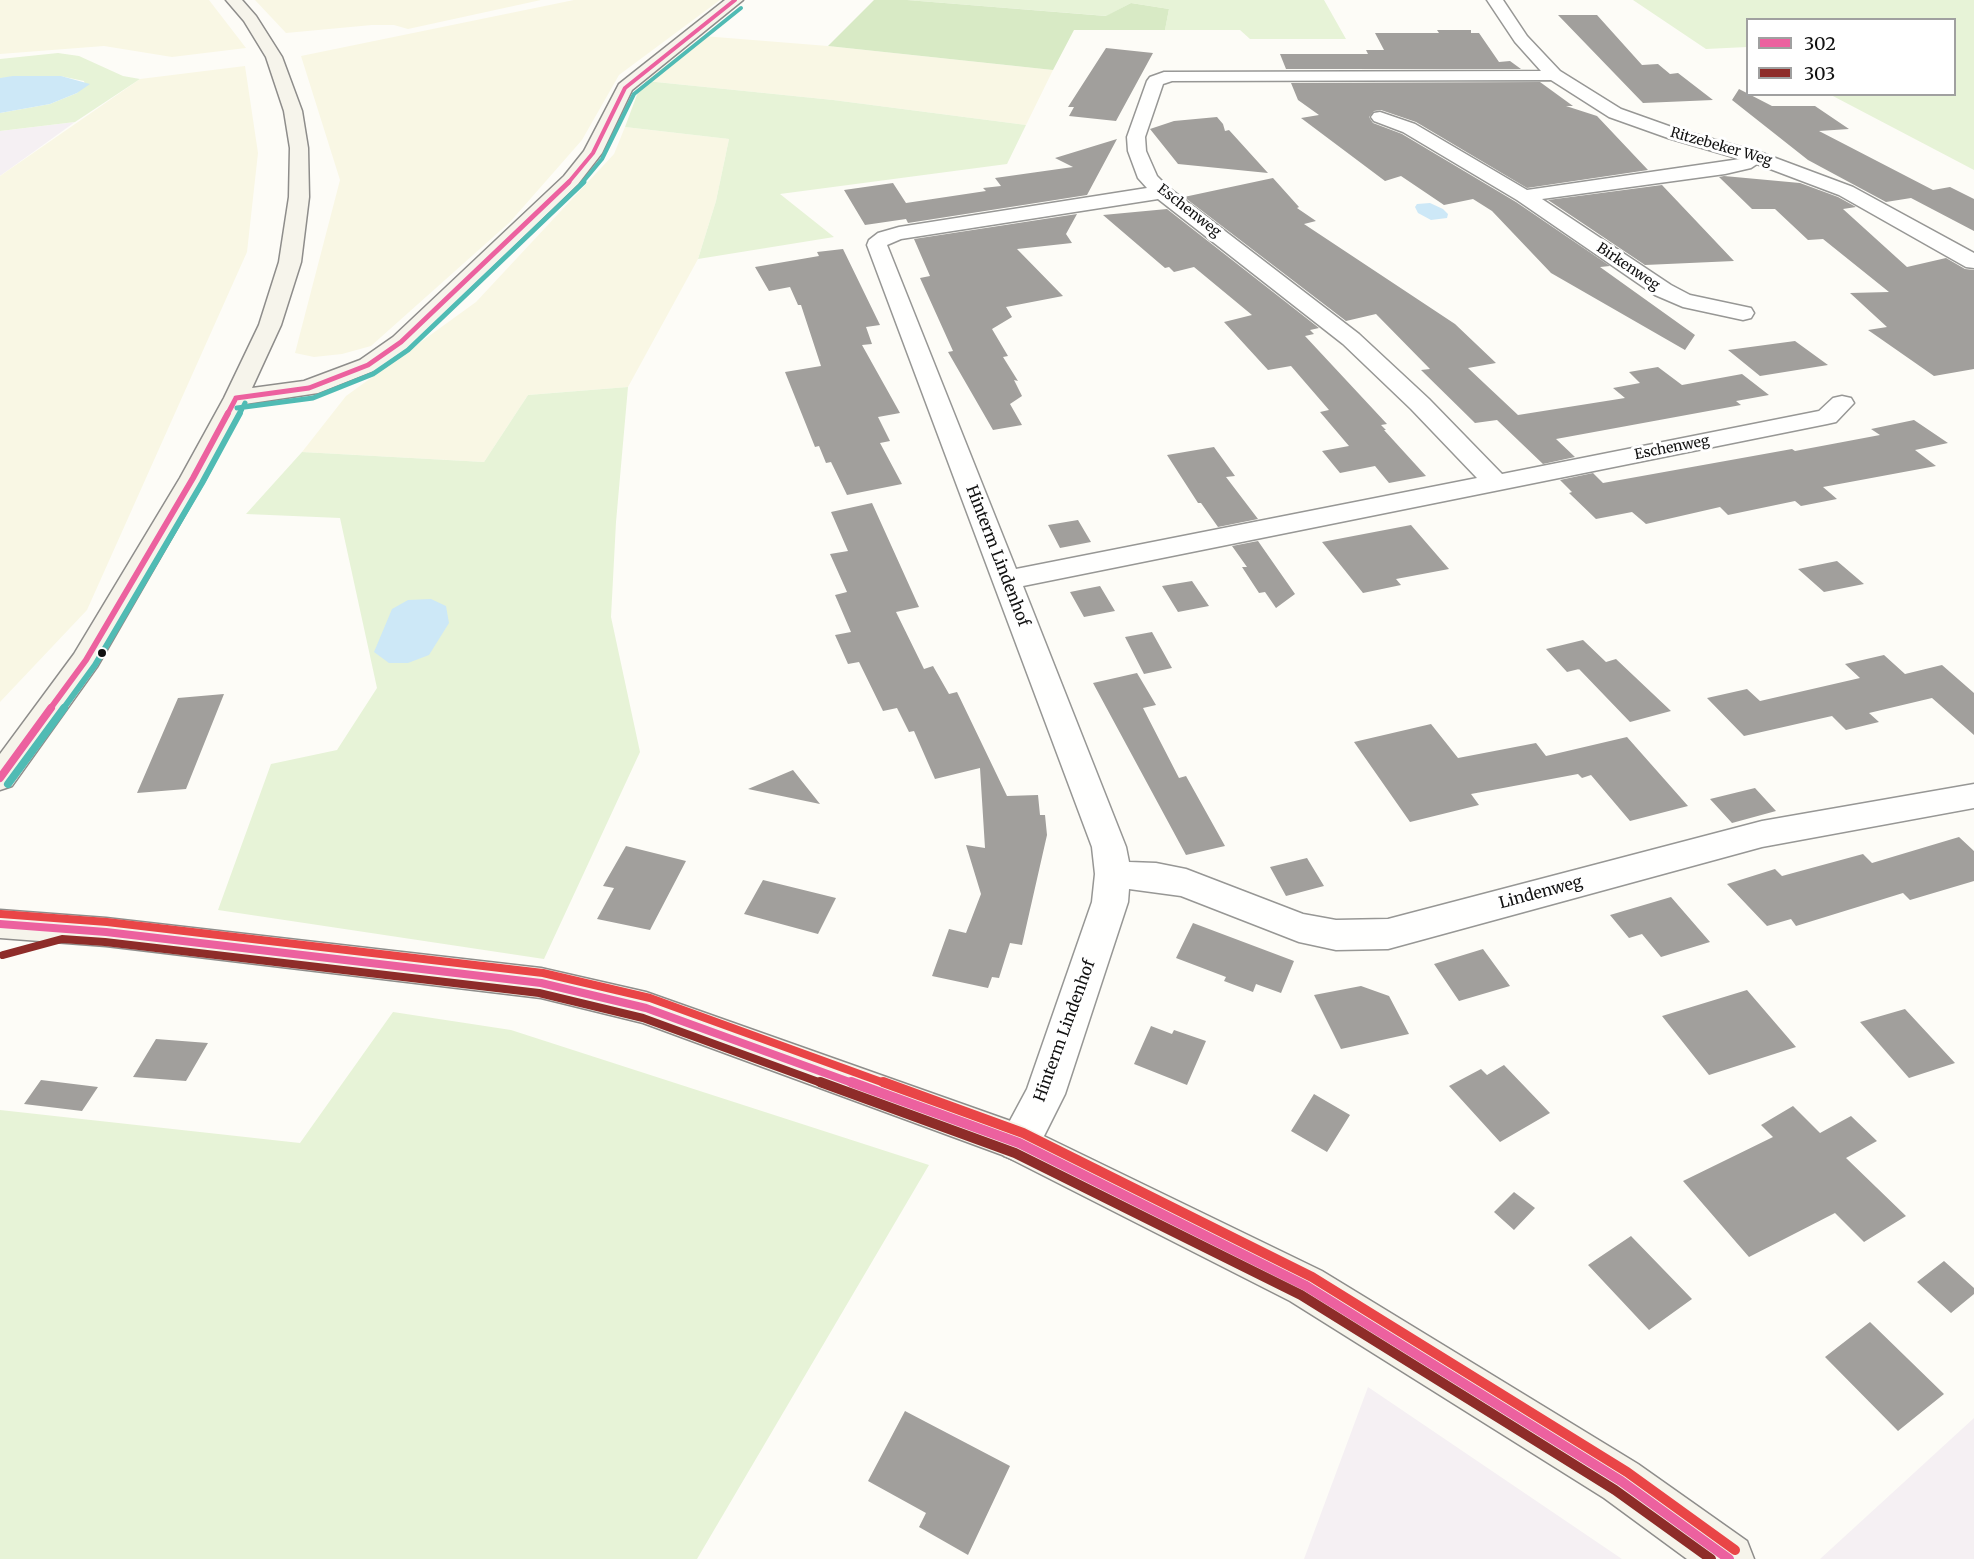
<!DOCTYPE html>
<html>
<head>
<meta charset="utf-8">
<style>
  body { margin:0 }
  #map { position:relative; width:1974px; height:1559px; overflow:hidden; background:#fdfcf7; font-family:Merriweather,serif }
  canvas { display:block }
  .legend { position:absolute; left:1746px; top:18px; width:210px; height:78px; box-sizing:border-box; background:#fff; border:2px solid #a0a0a0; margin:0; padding:8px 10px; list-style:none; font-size:18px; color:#111 }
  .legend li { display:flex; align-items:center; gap:12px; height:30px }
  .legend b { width:30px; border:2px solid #a0a0a0 }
</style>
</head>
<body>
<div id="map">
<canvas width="1974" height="1559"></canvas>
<ul class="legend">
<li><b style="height:8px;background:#ec619f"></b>302</li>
<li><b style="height:8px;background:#8e2c29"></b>303</li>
</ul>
</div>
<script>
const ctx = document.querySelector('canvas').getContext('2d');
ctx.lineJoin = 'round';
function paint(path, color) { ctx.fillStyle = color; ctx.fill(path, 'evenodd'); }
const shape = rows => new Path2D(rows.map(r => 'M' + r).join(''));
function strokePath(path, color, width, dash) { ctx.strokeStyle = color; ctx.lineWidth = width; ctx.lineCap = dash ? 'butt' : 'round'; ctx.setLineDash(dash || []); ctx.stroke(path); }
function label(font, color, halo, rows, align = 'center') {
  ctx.font = font + ' Merriweather,serif'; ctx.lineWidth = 6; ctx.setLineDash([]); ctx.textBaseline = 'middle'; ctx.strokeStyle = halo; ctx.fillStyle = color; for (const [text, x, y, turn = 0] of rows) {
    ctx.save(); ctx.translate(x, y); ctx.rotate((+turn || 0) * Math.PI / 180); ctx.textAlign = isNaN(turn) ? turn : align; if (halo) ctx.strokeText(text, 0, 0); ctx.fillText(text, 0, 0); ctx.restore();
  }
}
paint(shape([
  [75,122,0,176,0,131],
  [1368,1387,1622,1559,1304,1559],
  [1974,1418,1974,1559,1820,1559]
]), '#f5f0f3');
paint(shape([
  [0,0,209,0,246,48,172,57,104,46,0,54],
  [255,0,541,0,408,29,394,25,372,25,286,33],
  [574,0,720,0,619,75,582,140,510,222,371,346,342,354,314,357,295,353,340,180,301,56],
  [703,36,828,46,1053,70,1026,125,833,100,646,81],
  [245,66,258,153,247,252,87,610,0,702,0,176,140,79],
  [625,127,729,139,716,201,698,259,628,387,528,395,484,462,302,452,346,396,476,302,614,154]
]), '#f9f7e4');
paint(shape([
  [907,0,1324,0,1346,39,1250,39,1240,30,1165,30,1169,9,1131,3,1107,16],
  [1633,0,1974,0,1974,170,1831,95,1954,94,1954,20,1748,20,1747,47,1706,49],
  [58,53,79,56,123,76,140,79,75,122,0,131,0,113,50,104,77,93,85,85,84,81,60,76,0,78,0,59],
  [646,81,833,100,1026,125,1007,164,780,194,834,237,698,259,716,201,729,139,625,127,638,92],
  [628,387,616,522,611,617,640,752,544,959,218,910,271,764,337,750,377,688,340,518,246,514,302,452,484,462,528,395],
  [393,1012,511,1030,929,1165,697,1559,0,1559,0,1110,300,1143]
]), '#e7f3d7');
paint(shape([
  [874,0,907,0,1106,16,1131,3,1169,9,1165,30,1074,30,1053,70,828,46]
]), '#d8eac5');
paint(shape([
  [13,76,61,76,90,84,77,93,50,104,0,113,0,78],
  [1430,203,1443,209,1448,214,1447,218,1431,220,1418,213,1415,207,1417,204],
  [431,599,446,606,449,623,429,655,408,663,389,663,374,652,392,609,408,600]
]), '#cde8f7');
paint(shape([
  [1558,15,1597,15,1642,65,1658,64,1670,74,1678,73,1713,100,1643,103],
  [1437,30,1471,30,1471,33,1479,33,1499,62,1510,61,1521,69,1286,69,1280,54,1368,54,1366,50,1384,50,1375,33,1439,33],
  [1106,48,1153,53,1116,121,1069,116,1074,107,1068,107],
  [1540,82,1573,106,1566,106,1597,116,1648,170,1527,188,1416,122,1381,110,1374,111,1369,117,1373,123,1402,134,1516,202,1610,266,1600,267,1695,335,1685,350,1551,273,1492,211,1473,199,1444,205,1401,176,1385,181,1301,118,1319,115,1298,100,1291,83],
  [1739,89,1772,106,1815,106,1849,129,1819,131,1933,190,1950,187,1974,199,1974,231,1911,198,1886,202,1808,160,1732,100],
  [1217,117,1223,124,1225,131,1229,130,1268,173,1178,164,1150,129,1174,121],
  [1117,139,1087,195,908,223,906,219,865,225,844,190,893,183,906,203,986,191,983,188,1001,186,995,178,1073,167,1055,158],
  [1724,176,1800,183,1838,197,1856,207,1843,209,1907,267,1946,258,1965,269,1974,270,1974,369,1934,376,1868,330,1887,327,1850,293,1889,292,1823,239,1808,240,1775,209,1752,209,1719,177],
  [1273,178,1299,207,1297,208,1316,221,1304,224,1455,324,1496,363,1468,368,1518,415,1625,398,1613,388,1640,383,1629,372,1658,367,1682,385,1742,374,1769,395,1736,401,1741,405,1556,439,1575,457,1543,464,1497,420,1475,423,1421,370,1430,369,1376,314,1346,321,1184,197],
  [1662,185,1734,261,1645,265,1548,200],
  [1167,209,1319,328,1310,330,1314,334,1305,336,1387,424,1381,425,1386,430,1384,430,1426,476,1389,483,1375,466,1340,473,1322,451,1349,446,1320,412,1329,410,1291,366,1268,370,1224,322,1252,315,1194,267,1174,272,1169,267,1165,268,1103,215],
  [1077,214,1066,234,1072,243,1017,249,1063,296,1006,307,1012,317,992,329,1008,356,1003,357,1018,381,1014,380,1022,396,1010,404,1022,425,993,430,948,352,953,351,920,278,930,276,914,239],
  [843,249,880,325,866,327,872,344,862,345,900,413,878,417,890,441,880,443,902,484,847,495,831,462,826,463,819,446,815,447,785,372,821,366,801,305,798,305,790,287,769,291,755,267,819,256,817,252],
  [1795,341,1828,365,1760,376,1728,350],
  [1914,420,1948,443,1915,450,1936,466,1823,487,1837,499,1801,506,1795,501,1728,515,1720,507,1646,524,1632,512,1596,519,1569,493,1572,492,1560,480,1593,473,1603,483,1792,449,1795,451,1880,435,1871,429],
  [1214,447,1235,476,1226,477,1258,519,1218,527,1201,503,1198,503,1167,455],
  [872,503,919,607,896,612,924,669,933,666,949,694,957,692,1007,796,1038,795,1040,815,1045,815,1047,835,1022,945,1010,943,999,978,992,977,988,988,932,976,949,929,966,933,981,894,966,845,985,848,980,768,935,779,914,731,909,732,897,708,883,711,859,662,848,664,835,635,851,632,835,595,847,592,830,554,848,551,831,512],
  [1078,520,1091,542,1060,548,1048,525],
  [1411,525,1449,569,1396,579,1401,585,1363,593,1322,542],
  [1258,541,1295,594,1276,608,1265,592,1259,593,1242,567,1247,567,1232,546],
  [1837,561,1864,584,1824,592,1798,569],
  [1192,581,1209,606,1178,612,1162,586],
  [1100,586,1115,611,1084,617,1070,592],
  [1152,632,1172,668,1144,674,1125,637],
  [1583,640,1606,662,1616,659,1671,711,1630,722,1579,669,1591,666,1567,672,1546,649],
  [1884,655,1905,674,1942,665,1974,693,1974,735,1932,698,1869,713,1879,722,1846,730,1832,716,1744,736,1707,698,1747,689,1760,701,1860,678,1845,664],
  [1137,673,1156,705,1143,708,1179,778,1186,776,1225,846,1186,855,1093,683],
  [224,694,186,789,137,793,178,698],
  [1431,724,1458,758,1536,743,1546,756,1627,737,1688,806,1630,821,1591,775,1582,778,1578,774,1471,794,1479,805,1410,822,1354,742],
  [793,770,820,804,748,789],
  [1755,788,1776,811,1732,823,1710,799],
  [1959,837,1974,851,1974,881,1910,900,1903,893,1796,926,1791,919,1767,926,1727,884,1775,869,1782,876,1863,854,1872,863],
  [626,846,686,861,650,930,597,919,614,888,603,886],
  [1307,858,1324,886,1286,896,1270,867],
  [763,880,836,898,818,934,744,914],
  [1671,897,1710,942,1661,957,1642,934,1629,938,1610,915],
  [1193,923,1294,961,1281,993,1256,984,1253,992,1224,981,1226,977,1176,958],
  [1483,949,1510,986,1459,1001,1434,964],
  [1361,986,1389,996,1409,1034,1341,1049,1314,995],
  [1747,990,1796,1047,1709,1075,1662,1016],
  [1905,1009,1955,1063,1909,1078,1860,1022],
  [1151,1026,1172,1034,1174,1030,1206,1041,1187,1085,1134,1064],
  [156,1039,208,1043,186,1081,133,1077],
  [1504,1065,1550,1113,1500,1142,1449,1086,1481,1069,1487,1075],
  [41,1080,98,1087,82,1111,24,1104],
  [1314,1094,1350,1115,1327,1152,1291,1131],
  [1793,1106,1820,1133,1851,1116,1877,1141,1846,1158,1906,1216,1864,1242,1835,1213,1749,1257,1683,1181,1773,1137,1761,1125],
  [1514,1192,1535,1208,1514,1230,1494,1212],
  [1631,1236,1692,1299,1649,1330,1588,1265],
  [1944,1261,1974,1288,1974,1294,1951,1313,1917,1282],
  [1870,1322,1944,1394,1898,1431,1825,1357],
  [905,1411,1010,1466,968,1555,919,1527,926,1513,868,1481]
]), '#a19f9c');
const street = shape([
  [1487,0,1503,0,1527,36,1560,71,1621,109,1680,130,1762,153,1853,187,1974,253,1974,268,1966,267,1839,195,1757,164,1751,168,1725,174,1542,199,1671,285,1690,295,1751,308,1754,313,1751,318,1743,320,1683,307,1655,295,1517,200,1403,132,1374,121,1371,117,1374,113,1380,112,1415,124,1527,190,1740,159,1668,138,1609,117,1551,80,1172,81,1163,84,1145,137,1146,151,1157,176,1169,188,1359,334,1429,399,1502,474,1819,411,1833,398,1842,396,1851,398,1854,403,1836,422,1827,424,1023,586,1126,847,1129,862,1156,863,1186,869,1303,914,1336,920,1388,919,1762,821,1974,784,1974,808,1762,847,1388,949,1336,950,1299,942,1181,896,1129,889,1128,902,1065,1094,1034,1156,1019,1162,1004,1156,998,1143,1027,1089,1092,902,1095,874,1092,847,867,245,869,240,878,233,899,227,1147,188,1138,178,1128,151,1127,137,1147,81,1150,77,1164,72,1541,71,1515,42,1487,0],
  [1158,199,1343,344,1411,409,1477,478,1016,569,887,245,901,239,1158,199]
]);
const secondary = shape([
  [226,0,242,0,256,16,282,57,302,111,308,148,309,197,301,262,281,325,252,388,304,381,360,360,393,337,564,176,584,151,619,84,725,0,743,0,632,90,602,153,578,184,409,347,376,370,318,393,245,404,206,478,97,667,12,786,0,790,0,754,74,654,180,478,224,398,259,325,279,262,289,197,290,148,284,111,266,57,244,21,226,0],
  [0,910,106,918,541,968,646,992,1019,1124,1322,1271,1638,1464,1747,1541,1754,1559,1687,1559,1604,1498,1290,1301,1005,1156,643,1023,541,998,106,946,0,938,0,910]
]);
strokePath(street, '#979795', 3);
strokePath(secondary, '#8e8d8b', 3);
paint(street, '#fffffe');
paint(secondary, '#f6f4eb');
strokePath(shape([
  [568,183,593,153,625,88,735,0]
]), '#ec619f', 4);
strokePath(shape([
  [236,398,309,388,368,365,401,342,569,182],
  [227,415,236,398]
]), '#ec619f', 5);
strokePath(shape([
  [50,709,86,660,193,478,228,413]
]), '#ec619f', 6);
strokePath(shape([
  [0,778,51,708],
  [0,924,106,932,541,983,646,1008,855,1084]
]), '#ec619f', 8);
strokePath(shape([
  [851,1082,1019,1143,1306,1286,1621,1481,1729,1559]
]), '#ec619f', 10);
strokePath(shape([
  [3,955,62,939,105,942,539,993,643,1018,824,1084]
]), '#8e2c29', 8);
strokePath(shape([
  [820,1082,1015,1153,1301,1295,1615,1490,1711,1559]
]), '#8e2c29', 10);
strokePath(shape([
  [1,914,107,922,543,973,650,998,887,1084]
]), '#e94547', 8);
strokePath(shape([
  [883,1082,1023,1133,1312,1277,1627,1472,1735,1550]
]), '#e94547', 10);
strokePath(shape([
  [582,183,602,159,634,94,741,8]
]), '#50bbb4', 4);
strokePath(shape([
  [237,408,313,398,373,374,408,350,584,182],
  [239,415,245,403]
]), '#50bbb4', 5);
strokePath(shape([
  [63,709,95,665,202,483,240,413]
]), '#50bbb4', 6);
strokePath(shape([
  [8,784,64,708]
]), '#50bbb4', 8);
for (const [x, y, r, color] of [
  [102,653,5,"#111"]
]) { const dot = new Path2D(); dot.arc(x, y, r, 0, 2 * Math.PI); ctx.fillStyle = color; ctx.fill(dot); strokePath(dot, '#fff', 2); }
label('14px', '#111', '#fff', [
  ["Ritzebeker Weg",1721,147,16],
  ["Eschenweg",1189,211,38],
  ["Birkenweg",1628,267,34],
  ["Eschenweg",1672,448,-11]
]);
label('16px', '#111', '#fff', [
  ["Hinterm Lindenhof",997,556,69],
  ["Lindenweg",1541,893,-15],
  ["Hinterm Lindenhof",1065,1031,-70]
]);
</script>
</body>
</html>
